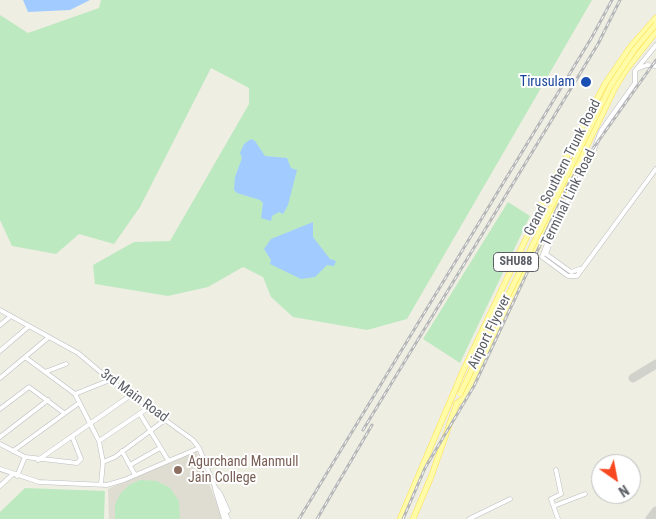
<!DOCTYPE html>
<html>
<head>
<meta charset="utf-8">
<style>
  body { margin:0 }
  #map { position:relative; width:656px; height:519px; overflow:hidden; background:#efeee2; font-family:"Roboto Condensed",sans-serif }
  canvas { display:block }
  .north { position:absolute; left:591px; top:454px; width:50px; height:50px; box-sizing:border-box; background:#fff; border:1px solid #bdbfc1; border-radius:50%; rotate:147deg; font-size:14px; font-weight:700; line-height:20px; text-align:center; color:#5b5e65 }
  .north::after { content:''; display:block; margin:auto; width:18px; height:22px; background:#f8481f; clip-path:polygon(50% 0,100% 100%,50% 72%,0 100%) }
</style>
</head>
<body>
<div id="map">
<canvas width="656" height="519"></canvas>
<div class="north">N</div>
</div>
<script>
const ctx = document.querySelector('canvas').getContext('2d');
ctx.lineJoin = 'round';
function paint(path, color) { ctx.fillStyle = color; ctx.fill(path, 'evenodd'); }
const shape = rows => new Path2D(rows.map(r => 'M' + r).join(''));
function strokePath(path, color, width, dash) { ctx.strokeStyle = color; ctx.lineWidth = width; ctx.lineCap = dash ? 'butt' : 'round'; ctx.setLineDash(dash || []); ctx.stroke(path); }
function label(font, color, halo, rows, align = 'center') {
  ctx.font = font + ' "Roboto Condensed",sans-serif'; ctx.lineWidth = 4; ctx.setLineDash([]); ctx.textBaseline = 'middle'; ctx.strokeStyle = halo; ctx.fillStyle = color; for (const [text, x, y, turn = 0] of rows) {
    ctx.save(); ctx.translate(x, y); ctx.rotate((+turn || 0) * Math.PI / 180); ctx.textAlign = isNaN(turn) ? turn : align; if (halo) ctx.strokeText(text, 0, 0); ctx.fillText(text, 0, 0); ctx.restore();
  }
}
paint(shape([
  [196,451,223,519,109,519,108,489]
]), '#dfddd1');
paint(shape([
  [101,0,592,0,407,319,367,330,293,317,271,297,263,277,243,267,208,287,168,296,95,284,93,265,134,242,170,241,249,104,249,88,211,68,140,207,114,244,79,234,56,254,12,246,0,220,0,15,28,33,99,8],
  [508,202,530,216,460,363,423,339],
  [140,480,157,481,170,488,179,501,180,519,115,519,115,505,120,494,129,485],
  [25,488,105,491,104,519,0,519,0,512]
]), '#bde9c1');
paint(shape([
  [23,0,90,0,70,10,28,12],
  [251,139,255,141,265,156,287,158,291,168,297,170,288,205,283,214,279,212,272,216,271,221,261,218,263,203,260,200,237,193,234,190,235,177,242,158,240,153,244,144],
  [313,222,313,237,330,259,336,261,334,266,327,265,315,277,301,279,270,264,271,260,264,249,271,239]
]), '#a2ccff');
strokePath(shape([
  [633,378,656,364],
  [650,519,656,511]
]), '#d2d2cd', 9);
const minor = shape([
  [656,45,635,71,635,83,601,131,592,155,552,230,542,257,568,276,577,276,656,169],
  [637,69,647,65,656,66],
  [570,151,592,155],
  [565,160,587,163],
  [558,220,546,254,571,272,580,269],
  [0,310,78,353,110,380,193,440,199,448,228,519],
  [0,325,11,316],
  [0,351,28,327],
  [25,357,75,394,99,441,103,462,101,484],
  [45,372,66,364],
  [0,378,49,337],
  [75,394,110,380],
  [0,409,29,387,64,413],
  [140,414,168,460],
  [0,437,48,400],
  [99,441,148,408],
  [0,444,25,457,77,463,81,459,72,436],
  [13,451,79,403],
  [122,451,135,475],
  [38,460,131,395],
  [103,462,115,457,165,420],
  [130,465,160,448],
  [0,469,39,482,107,485,124,480,199,448],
  [556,470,561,494,551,499,558,519],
  [17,476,25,457],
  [0,486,13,474],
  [215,489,224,519],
  [216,489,220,493,228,511],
  [554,506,585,494],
  [469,519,510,499]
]);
const major = shape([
  [456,404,464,398,615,88,626,70,656,32],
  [400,519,463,371,554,180,605,84,631,46,656,18],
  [413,519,431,477,457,403]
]);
strokePath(minor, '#babcc3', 5);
strokePath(major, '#fee04d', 6);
strokePath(minor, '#fff', 4);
strokePath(major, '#fffba7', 5);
const rail = shape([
  [363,430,598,44,620,0],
  [299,519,592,37,612,0],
  [317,519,372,425],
  [403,519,425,468,474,386,570,181,656,60]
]);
strokePath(rail, '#b6b7b8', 3);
strokePath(rail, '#fff', 1, [4]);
const majorBridge = shape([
  [460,394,611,85,635,49,656,24]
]);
strokePath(majorBridge, '#fee04d', 6, []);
strokePath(majorBridge, '#fffba7', 5);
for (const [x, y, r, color] of [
  [586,82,6,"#1a4fb4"],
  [178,470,5,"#8d6e63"]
]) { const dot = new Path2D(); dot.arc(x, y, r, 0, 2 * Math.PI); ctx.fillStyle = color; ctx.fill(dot); strokePath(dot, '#fff', 2); }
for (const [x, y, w] of [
  [516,262,45]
]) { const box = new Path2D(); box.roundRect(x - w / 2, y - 9.5, w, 19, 4); ctx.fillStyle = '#fff'; ctx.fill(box); strokePath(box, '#5b5e65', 1); }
label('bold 12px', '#5b5e65', null, [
  ["SHU88",516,262]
]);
label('14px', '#164399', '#fff', [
  ["Tirusulam",575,82]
], 'right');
label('14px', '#5b5e65', '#fff', [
  ["Grand Southern Trunk Road",563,168,-63],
  ["Terminal Link Road",569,198,-64],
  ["Airport Flyover",490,332,-64],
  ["3rd Main Road",134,396,36]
]);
label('14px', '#785e54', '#fff', [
  ["Agurchand Manmull",188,462],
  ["Jain College",188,478]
], 'left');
</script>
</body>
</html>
